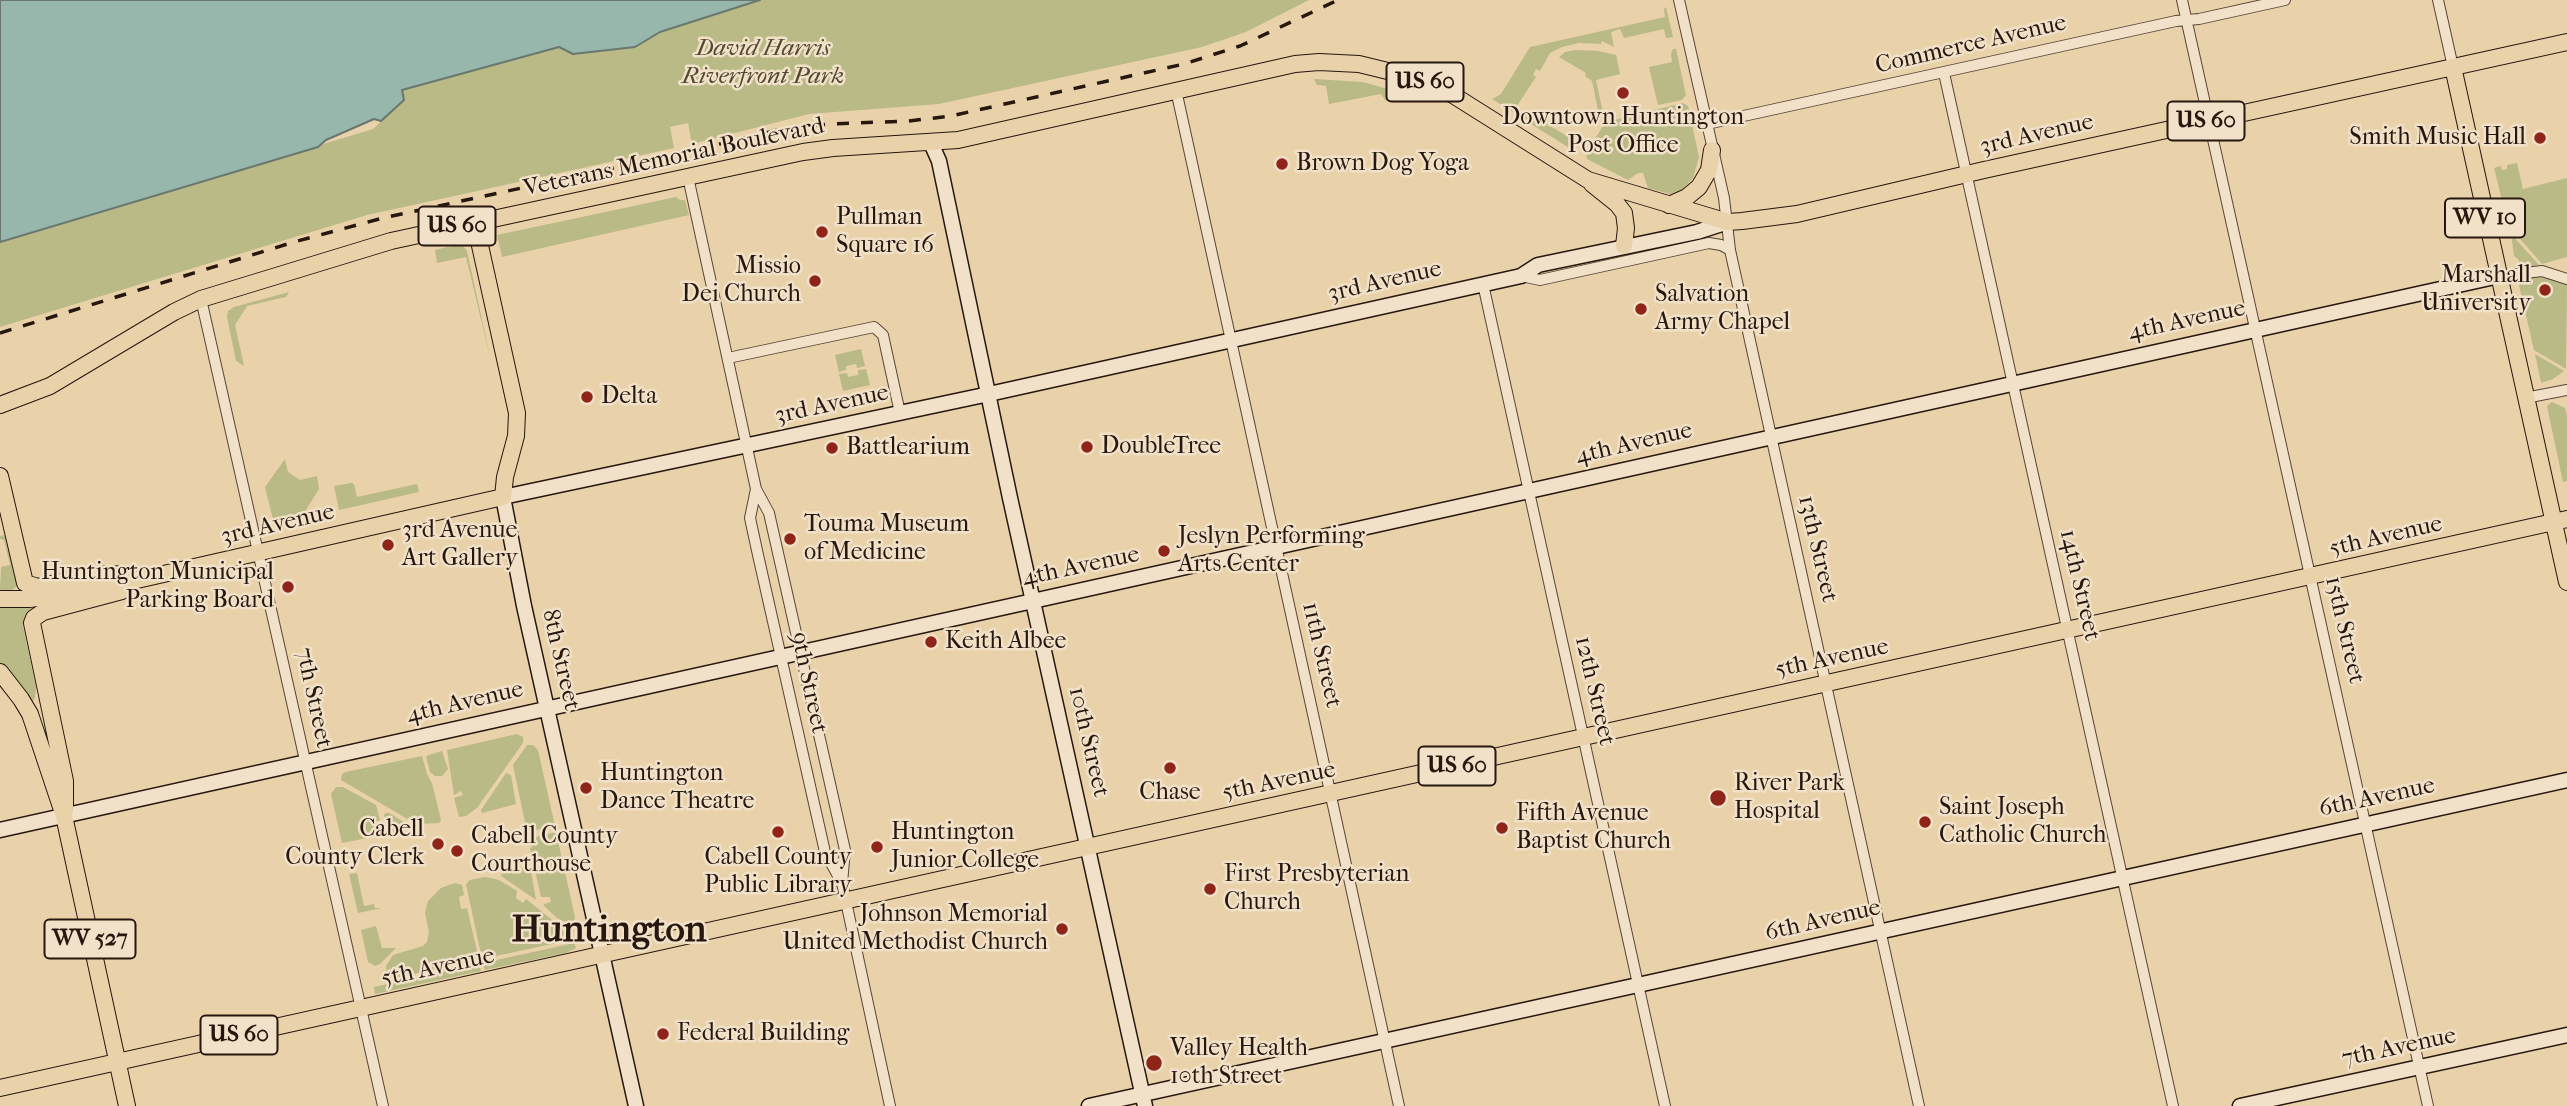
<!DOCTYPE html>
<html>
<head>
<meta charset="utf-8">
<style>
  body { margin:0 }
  canvas { display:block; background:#e9d1aa }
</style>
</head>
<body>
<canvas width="2567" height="1106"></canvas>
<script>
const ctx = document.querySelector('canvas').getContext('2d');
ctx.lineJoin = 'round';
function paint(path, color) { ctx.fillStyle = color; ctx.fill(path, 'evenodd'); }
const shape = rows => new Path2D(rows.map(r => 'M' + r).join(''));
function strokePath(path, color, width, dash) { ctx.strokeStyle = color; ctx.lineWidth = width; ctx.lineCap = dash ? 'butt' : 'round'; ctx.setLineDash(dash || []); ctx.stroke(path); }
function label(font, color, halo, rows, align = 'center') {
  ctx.font = font + ' "IM FELL French Canon",serif'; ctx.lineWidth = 5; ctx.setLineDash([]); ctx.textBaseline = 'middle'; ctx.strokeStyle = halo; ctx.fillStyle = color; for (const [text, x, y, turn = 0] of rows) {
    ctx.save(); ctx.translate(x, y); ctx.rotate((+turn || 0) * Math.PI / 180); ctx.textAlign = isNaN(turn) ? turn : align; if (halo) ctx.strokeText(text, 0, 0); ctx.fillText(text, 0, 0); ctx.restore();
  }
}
paint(shape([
  [760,0,1309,0,1246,32,1202,47,939,104,809,114,692,144,688,123,670,127,674,148,367,215,0,327,0,242,373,129,404,100,402,90,559,47,635,47,660,32],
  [1666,7,1673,37,1666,38,1664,29,1624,38,1620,29,1611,32,1614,47,1602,41,1601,44,1579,43,1562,47,1550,53,1540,71,1536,69,1533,75,1536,77,1513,112,1492,99,1501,94,1530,47,1665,17,1664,9],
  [1673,49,1676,49,1686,95,1682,100,1658,105,1649,67,1672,62,1671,54],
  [1576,50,1598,51,1616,55,1620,74,1596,80,1603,113,1598,110,1592,81,1585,76,1586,73,1559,57,1565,52],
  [1314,79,1363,82,1416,97,1386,101,1381,94,1329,104,1326,86,1317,85],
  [1683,103,1688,106,1699,157,1693,178,1681,190,1670,194,1648,188,1643,173,1638,173,1628,180,1587,159,1586,153,1603,126,1614,123,1614,120],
  [1527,112,1575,141,1571,149,1523,119],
  [2517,163,2523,189,2567,178,2567,257,2542,264,2508,225,2494,168,2501,166,2502,170,2507,169,2507,165],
  [676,197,680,200,685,200,689,215,502,257,497,235],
  [2511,234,2539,265,2520,269,2519,260,2514,256],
  [456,245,463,246,467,251,491,361,466,257,437,263,435,250],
  [2543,275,2567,283,2566,369,2534,350,2519,285,2524,282,2523,276],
  [289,292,286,297,247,306,235,325,244,366,236,361,227,317,228,311,234,307],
  [861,349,865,366,857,368,856,364,846,366,846,370,839,372,835,355],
  [2535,354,2564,371,2553,379,2541,383],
  [866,369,870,385,843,391,839,374,847,373,848,377,858,375,858,370],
  [2552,402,2565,408,2567,416,2567,481,2563,482,2547,406],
  [285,459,288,472,300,480,317,476,319,489,301,518,274,523,265,487],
  [351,483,354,484,357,497,417,484,419,492,339,510,334,486],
  [4,535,7,536,19,584,11,591,0,590,1,567,10,565,4,540,0,539,0,536],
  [38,604,39,607,25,616,23,626,36,687,35,698,32,703,0,665,0,605],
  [517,734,523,737,523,743,477,808,466,816,459,817,454,798,463,795,461,791,454,795,447,750],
  [527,745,533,745,538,750,555,826,527,832,513,765],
  [442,751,448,769,442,776,435,776,430,772,426,756],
  [422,756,427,774,432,783,441,820,439,823,420,824,411,821,341,780,342,774,346,772],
  [506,773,511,775,516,804,482,813,481,810],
  [336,787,343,787,376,805,380,820,375,822,376,825,382,825,382,835,342,843,331,794],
  [385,813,389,813,414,828,390,833,384,816],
  [556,832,575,917,574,922,569,924,557,918,544,906,544,904,551,902,550,897,541,897,530,848,533,847,529,845,528,839],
  [524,868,531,871,536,900,501,876,502,873],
  [357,873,364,906,374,904,375,908,382,908,358,913,349,874],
  [485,877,499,880,517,891,516,898,523,903,526,899,561,927,564,932,563,939,557,943,482,959,466,884,470,880],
  [455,883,462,885,464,895,459,897,461,909,467,908,479,960,395,978,387,976,386,966,393,955,423,946,427,942,429,932,425,913,428,901,441,888],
  [376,926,382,948,396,948,380,964,375,966,368,962,361,930],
  [574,943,576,948,566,953,485,970,483,963],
  [479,964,481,971,375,994,374,987]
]), '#b9ba86');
const water = shape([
  [0,0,760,0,660,32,635,47,573,54,559,47,402,90,404,100,381,121,374,119,326,140,318,147,0,242,0,0]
]);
paint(water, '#97b7ad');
strokePath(water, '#6a776e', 2);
const street = shape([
  [1679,0,1724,198,1730,250,1919,1106],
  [2182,0,2428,1106],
  [2438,0,2453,67],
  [1944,73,2173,1106],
  [1176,90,1399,1106],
  [1707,124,2176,21,2199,19,2285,0],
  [688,177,756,489,769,513,845,850,842,883,890,1106],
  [2516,274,2542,271,2567,279],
  [1521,276,1540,280,1709,243,1721,245,1730,250],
  [1483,284,1665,1106],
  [201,299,383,1106],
  [728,358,874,327,883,335,900,413],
  [2525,398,2567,390],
  [756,489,750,518,758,555,825,852,842,883]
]);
const secondary = shape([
  [931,143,939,161,1010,498,1145,1106],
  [0,830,2499,276],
  [636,1106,524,606,503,497,989,394,1521,276,1538,265,1697,232,1728,222],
  [1089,1106,2567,780],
  [2240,1106,2567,1035]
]);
const primary = shape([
  [2453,67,2567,582],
  [1592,184,1617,204,1624,213,1626,228,1624,246],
  [1669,205,1687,197,1699,187,1709,170,1712,150],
  [0,405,50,386,174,312,201,299,391,241,803,152,833,148,958,140,1295,64,1319,62,1359,64,1408,76,1453,95,1588,180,1728,222,1742,221,1797,214,1984,170,2567,42],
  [0,476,25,583,38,587,92,575,129,574],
  [0,599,30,599,137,580,503,497,505,477,516,436,517,413,475,223],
  [0,672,21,699,30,714,64,816,127,1106],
  [65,810,65,781,32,623,34,618,43,612,122,591],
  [0,1088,2567,519]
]);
strokePath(street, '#574636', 12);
strokePath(secondary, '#26170f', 17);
strokePath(primary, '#26170f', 18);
strokePath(street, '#f1e1c8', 10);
strokePath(secondary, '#f1e1c8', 14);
strokePath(primary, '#e9d1aa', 16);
strokePath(shape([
  [0,333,294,242,383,218,660,158,783,129,830,124,909,121,951,116,1184,64,1240,46,1338,0]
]), '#26170f', 3.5, [12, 12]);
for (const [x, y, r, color] of [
  [1623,93,7,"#8f2418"],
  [2540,138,7,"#8f2418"],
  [1282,164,7,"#8f2418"],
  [822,232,7,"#8f2418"],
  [815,281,7,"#8f2418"],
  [2545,290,7,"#8f2418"],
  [1641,309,7,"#8f2418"],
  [587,397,7,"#8f2418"],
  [1087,447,7,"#8f2418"],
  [832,448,7,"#8f2418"],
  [790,539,7,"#8f2418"],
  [388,545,7,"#8f2418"],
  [1164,551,7,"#8f2418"],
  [288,587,7,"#8f2418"],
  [931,642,7,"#8f2418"],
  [1170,768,7,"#8f2418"],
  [586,788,7,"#8f2418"],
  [1718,798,9,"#8f2418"],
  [1925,822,7,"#8f2418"],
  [1502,828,7,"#8f2418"],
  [778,832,7,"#8f2418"],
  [438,844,7,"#8f2418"],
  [877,847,7,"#8f2418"],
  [457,851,7,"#8f2418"],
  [1210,889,7,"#8f2418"],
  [1062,929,7,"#8f2418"],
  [663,1034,7,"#8f2418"],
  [1154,1063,9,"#8f2418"]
]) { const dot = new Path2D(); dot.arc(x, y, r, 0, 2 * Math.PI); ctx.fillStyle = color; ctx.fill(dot); strokePath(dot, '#f1e1c8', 2.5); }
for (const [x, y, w] of [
  [1425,82,77],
  [2206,121,77],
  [2485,218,80],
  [457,226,77],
  [1457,766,77],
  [90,939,91],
  [239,1035,77]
]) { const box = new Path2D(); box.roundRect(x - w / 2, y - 19.5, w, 39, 5); ctx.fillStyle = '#f1e1c8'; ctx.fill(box); strokePath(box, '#26170f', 2); }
label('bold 23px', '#26170f', null, [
  ["US 60",1425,82],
  ["US 60",2206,121],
  ["WV 10",2485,218],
  ["US 60",457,226],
  ["US 60",1457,766],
  ["WV 527",90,939],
  ["US 60",239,1035]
]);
label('24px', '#26170f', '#f1e1c8', [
  ["Commerce Avenue",1971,45,-13],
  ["3rd Avenue",2037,135,-13],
  ["Veterans Memorial Boulevard",674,158,-12],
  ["3rd Avenue",1385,282,-13],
  ["4th Avenue",2187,321,-12],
  ["3rd Avenue",832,405,-12],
  ["4th Avenue",1634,444,-13],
  ["3rd Avenue",278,525,-13],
  ["5th Avenue",2386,537,-13],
  ["13th Street",1817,549,77],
  ["4th Avenue",1081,567,-12],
  ["14th Street",2079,585,77],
  ["15th Street",2344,630,77],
  ["11th Street",1321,655,77],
  ["5th Avenue",1832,659,-12],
  ["8th Street",560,660,77],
  ["9th Street",808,683,78],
  ["12th Street",1594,691,77],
  ["7th Street",313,698,78],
  ["4th Avenue",465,703,-13],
  ["10th Street",1088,742,77],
  ["5th Avenue",1279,782,-12],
  ["6th Avenue",2377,798,-12],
  ["6th Avenue",1823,921,-13],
  ["5th Avenue",438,968,-12],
  ["7th Avenue",2399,1048,-12]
]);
label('italic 24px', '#524833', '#f1e1c8', [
  ["David Harris",763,49],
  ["Riverfront Park",763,77]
]);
label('24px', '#26170f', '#f1e1c8', [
  ["Downtown Huntington",1623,118,"center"],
  ["Post Office",1623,146,"center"],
  ["Smith Music Hall",2526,138,"right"],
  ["Brown Dog Yoga",1296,164],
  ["Pullman",836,218],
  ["Square 16",836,246],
  ["Missio",801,267,"right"],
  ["Dei Church",801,295,"right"],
  ["Marshall",2531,276,"right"],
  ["University",2531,304,"right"],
  ["Salvation",1655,295],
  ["Army Chapel",1655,323],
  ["Delta",601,397],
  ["DoubleTree",1101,447],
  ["Battlearium",846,448],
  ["Touma Museum",804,525],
  ["of Medicine",804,553],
  ["3rd Avenue",402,531],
  ["Art Gallery",402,559],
  ["Jeslyn Performing",1178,537],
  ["Arts Center",1178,565],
  ["Huntington Municipal",274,573,"right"],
  ["Parking Board",274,601,"right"],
  ["Keith Albee",945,642],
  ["Huntington",600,774],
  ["Dance Theatre",600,802],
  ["River Park",1734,784],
  ["Hospital",1734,812],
  ["Chase",1170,793,"center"],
  ["Saint Joseph",1939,808],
  ["Catholic Church",1939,836],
  ["Fifth Avenue",1516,814],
  ["Baptist Church",1516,842],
  ["Cabell",424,830,"right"],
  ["County Clerk",424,858,"right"],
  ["Huntington",891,833],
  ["Junior College",891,861],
  ["Cabell County",471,837],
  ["Courthouse",471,865],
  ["Cabell County",778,858,"center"],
  ["Public Library",778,886,"center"],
  ["First Presbyterian",1224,875],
  ["Church",1224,903],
  ["Johnson Memorial",1048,915,"right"],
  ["United Methodist Church",1048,943,"right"],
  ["Federal Building",677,1034],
  ["Valley Health",1170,1049],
  ["10th Street",1170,1077]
], 'left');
label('bold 38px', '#26170f', '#f1e1c8', [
  ["Huntington",609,932]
]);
</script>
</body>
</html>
